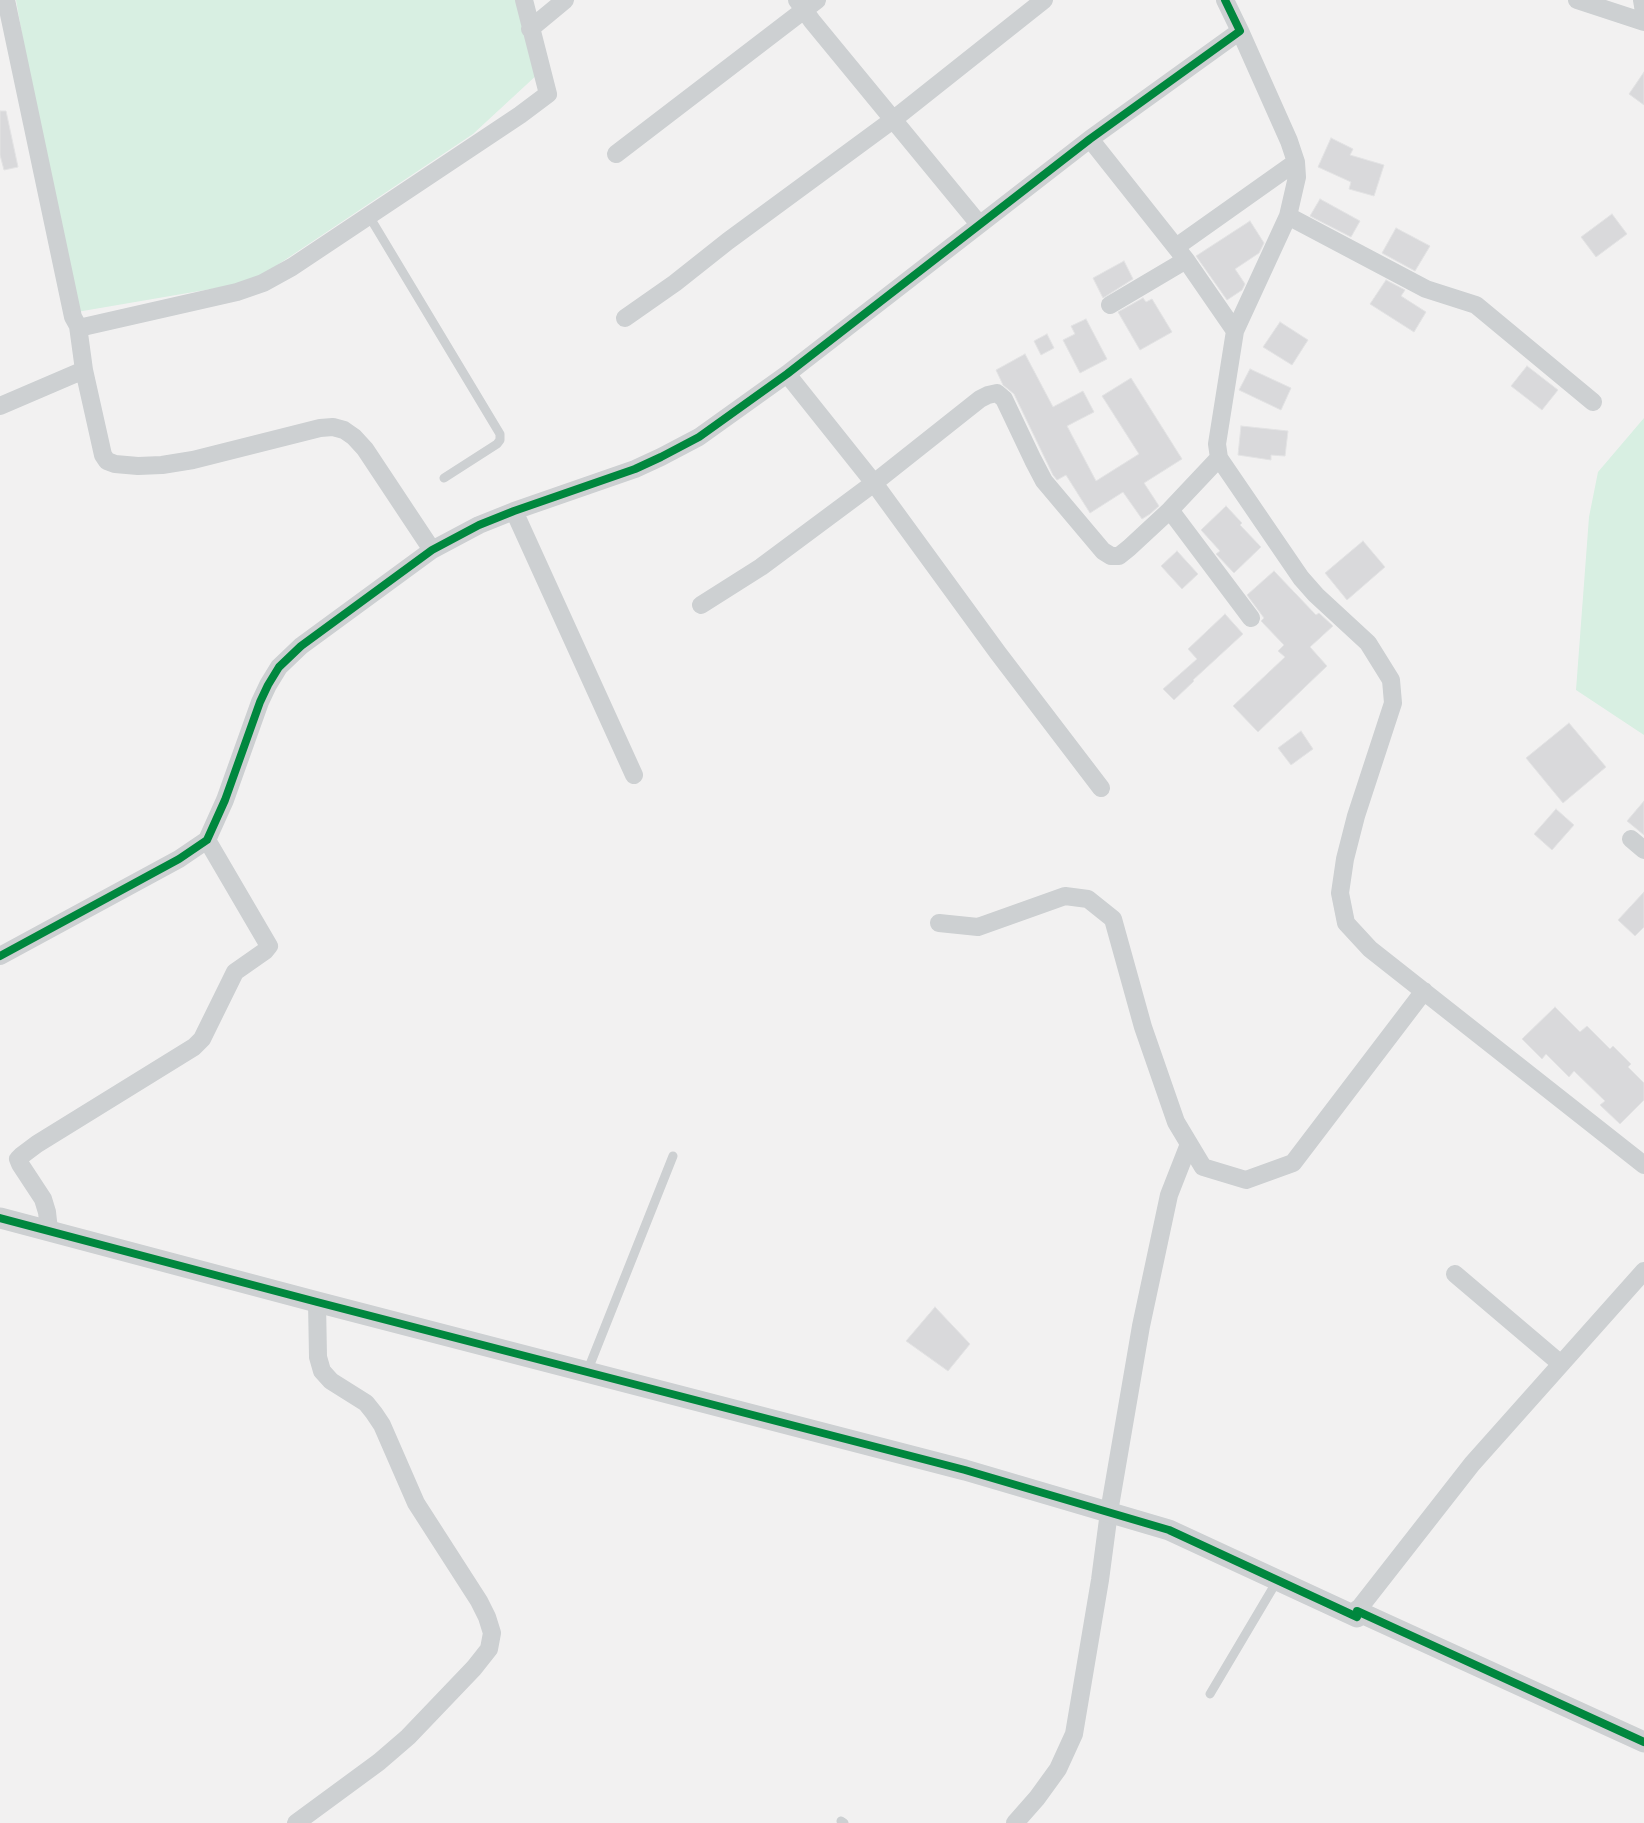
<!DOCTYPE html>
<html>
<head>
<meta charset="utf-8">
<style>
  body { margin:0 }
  canvas { display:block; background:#f2f1f1 }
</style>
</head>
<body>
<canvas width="1644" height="1823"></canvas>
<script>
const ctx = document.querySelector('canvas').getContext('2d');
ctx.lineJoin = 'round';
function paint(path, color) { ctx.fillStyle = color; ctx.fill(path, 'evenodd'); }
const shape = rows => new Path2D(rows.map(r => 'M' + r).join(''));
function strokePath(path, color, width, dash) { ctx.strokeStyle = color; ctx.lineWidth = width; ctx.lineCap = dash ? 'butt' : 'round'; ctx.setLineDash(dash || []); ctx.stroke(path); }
paint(shape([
  [16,0,518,0,539,73,473,134,252,282,71,313],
  [1644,418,1644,735,1576,690,1589,517,1598,472]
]), '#d8efe2');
const building = shape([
  [1644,72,1644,105,1629,94,1644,72],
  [0,111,6,111,18,167,4,170,0,155,0,111],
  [1331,138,1353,149,1350,155,1384,165,1374,196,1349,189,1351,182,1318,167,1331,138],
  [1320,199,1360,221,1351,237,1310,216,1320,199],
  [1612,214,1627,234,1596,257,1581,237,1612,214],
  [1250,221,1264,243,1259,253,1235,269,1245,284,1242,290,1227,300,1196,256,1250,221],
  [1396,228,1430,246,1415,271,1382,253,1396,228],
  [1124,261,1133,279,1103,298,1093,278,1124,261],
  [1386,280,1405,290,1401,296,1426,312,1414,332,1370,304,1386,280],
  [1143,298,1146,302,1152,299,1172,332,1140,350,1118,312,1143,298],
  [1086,319,1107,359,1080,373,1063,340,1075,334,1071,326,1086,319],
  [1280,322,1308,340,1292,365,1263,347,1280,322],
  [1047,334,1054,348,1041,355,1034,341,1047,334],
  [1025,354,1053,407,1083,391,1094,412,1067,426,1096,481,1139,454,1102,396,1131,378,1182,459,1144,483,1159,506,1150,514,1142,519,1123,492,1090,513,1066,475,1057,480,1053,475,1014,394,1003,385,996,370,1025,354],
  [1527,366,1558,390,1542,410,1511,386,1527,366],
  [1250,369,1291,388,1281,410,1239,390,1250,369],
  [1241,426,1288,431,1285,456,1271,455,1271,460,1238,455,1241,426],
  [1226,506,1242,523,1240,525,1261,547,1234,573,1216,554,1220,551,1201,530,1226,506],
  [1363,541,1385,567,1347,600,1325,573,1363,541],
  [1177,551,1198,574,1182,589,1161,566,1177,551],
  [1274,571,1316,615,1319,613,1333,626,1310,647,1327,666,1258,732,1233,706,1285,657,1278,651,1284,645,1261,621,1264,618,1247,595,1274,571],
  [1225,614,1243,634,1193,680,1194,681,1174,700,1163,689,1197,659,1188,649,1225,614],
  [1569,723,1606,767,1563,803,1526,758,1569,723],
  [1301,731,1313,749,1291,765,1278,748,1301,731],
  [1644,801,1644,835,1627,821,1644,801],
  [1556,809,1574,825,1552,850,1534,834,1556,809],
  [1644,892,1644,927,1635,936,1618,920,1644,892],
  [1555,1007,1580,1032,1587,1026,1610,1049,1613,1046,1631,1064,1628,1067,1644,1083,1644,1100,1620,1124,1600,1105,1605,1101,1574,1071,1569,1077,1546,1054,1542,1059,1522,1039,1555,1007],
  [935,1307,970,1344,948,1371,906,1341,935,1307]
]);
paint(building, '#d9d9db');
strokePath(building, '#e3e3e4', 1);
strokePath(shape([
  [369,216,500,434,500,440,497,444,444,478],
  [587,1372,673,1156],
  [1210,1694,1277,1581],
  [841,1821,844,1823]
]), '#cdd0d2', 9);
strokePath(shape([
  [6,0,73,317,78,326,83,327,237,292,263,283,292,267,520,115,548,94,524,0],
  [797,0,812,21,979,224],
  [1577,0,1644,22],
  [1642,0,1644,12],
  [530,29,565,0],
  [1240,31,1289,141,1296,162,1297,177,1288,216,1235,331,1217,444,1219,458,1301,578,1316,595,1368,643,1391,680,1393,703,1356,816,1345,859,1340,893,1346,923,1370,949,1644,1165],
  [1090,139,1186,260,1235,331],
  [616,154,817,0],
  [1288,216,1426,289,1476,305,1593,402],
  [1176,247,1296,162],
  [1110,305,1186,260],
  [625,318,675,283,728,241,894,119,1044,0],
  [78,326,84,370,103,455,107,461,115,464,138,466,162,465,193,460,320,428,333,427,344,430,354,437,365,449,432,550],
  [787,374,874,483,998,653,1101,788],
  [0,406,84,370],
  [1170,510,1251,618],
  [514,511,634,775],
  [701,605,761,567,874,483,980,399,988,395,997,393,1004,399,1033,460,1044,481,1103,551,1111,556,1119,556,1129,548,1170,510,1219,458],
  [1631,839,1644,850],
  [939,923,978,927,1065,896,1088,899,1113,919,1143,1027,1176,1122,1203,1167,1246,1180,1293,1163,1424,991],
  [0,956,179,859,207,840,225,800,260,702,268,685,279,667,301,646,432,550,479,525,514,511,635,469,661,457,699,437,787,374,1090,139,1240,31,1225,0],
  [49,1230,47,1212,43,1199,20,1164,18,1159,21,1156,37,1144,194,1047,202,1039,235,972,265,951,269,946,207,840],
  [1455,1274,1561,1364],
  [1357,1611,1472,1464,1644,1271],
  [296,1823,379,1762,408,1737,474,1668,489,1649,492,1633,487,1617,479,1601,416,1503,382,1425,374,1413,366,1403,331,1381,322,1371,318,1357,317,1302],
  [1015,1823,1037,1798,1058,1769,1074,1734,1100,1580,1109,1512,1141,1326,1169,1195,1189,1144]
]), '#cdd0d2', 18);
strokePath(shape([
  [0,1218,317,1302,965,1470,1169,1530,1357,1617,1357,1611,1644,1742]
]), '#cdd0d2', 21);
strokePath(shape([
  [0,956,179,859,207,840,225,800,260,702,268,685,279,667,301,646,432,550,479,525,514,511,635,469,661,457,699,437,787,374,1090,139,1240,31,1225,0],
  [0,1218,317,1302,965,1470,1169,1530,1357,1617,1357,1611,1644,1742]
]), '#00873e', 8);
</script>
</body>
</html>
